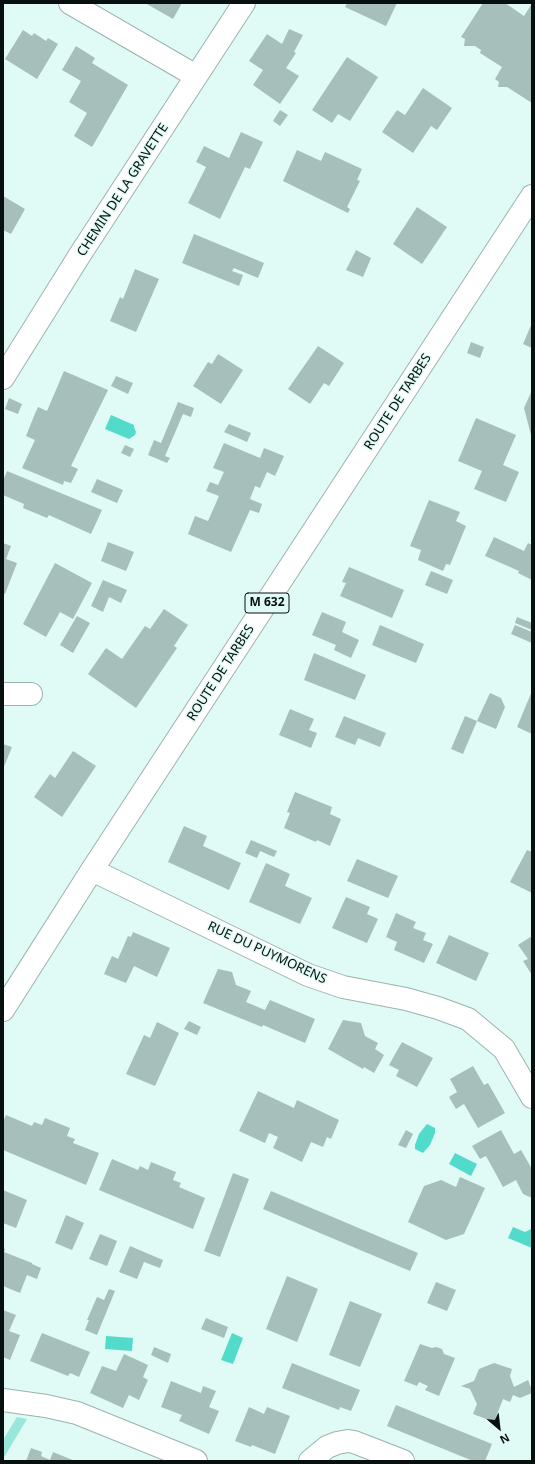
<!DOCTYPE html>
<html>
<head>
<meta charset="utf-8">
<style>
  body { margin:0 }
  #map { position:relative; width:535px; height:1464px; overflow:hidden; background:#e0faf5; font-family:"Noto Sans",sans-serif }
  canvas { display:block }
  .frame { position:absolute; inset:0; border:4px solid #07100f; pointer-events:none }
  .north { position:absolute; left:479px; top:1408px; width:40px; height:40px; -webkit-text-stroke:3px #e0faf5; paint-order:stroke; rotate:152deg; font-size:11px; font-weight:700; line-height:16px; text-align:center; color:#07100f }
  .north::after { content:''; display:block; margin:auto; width:14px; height:18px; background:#07100f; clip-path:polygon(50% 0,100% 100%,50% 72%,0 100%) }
</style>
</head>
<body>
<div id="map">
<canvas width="535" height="1464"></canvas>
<div class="frame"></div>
<div class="north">N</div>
</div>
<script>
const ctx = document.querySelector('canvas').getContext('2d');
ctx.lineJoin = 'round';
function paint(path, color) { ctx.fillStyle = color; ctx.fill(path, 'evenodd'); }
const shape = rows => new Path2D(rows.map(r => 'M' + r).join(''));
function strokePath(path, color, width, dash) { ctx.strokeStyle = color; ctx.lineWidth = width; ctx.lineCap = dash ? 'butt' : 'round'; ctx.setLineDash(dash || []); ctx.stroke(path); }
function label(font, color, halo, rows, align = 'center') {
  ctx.font = font + ' "Noto Sans",sans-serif'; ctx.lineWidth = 3; ctx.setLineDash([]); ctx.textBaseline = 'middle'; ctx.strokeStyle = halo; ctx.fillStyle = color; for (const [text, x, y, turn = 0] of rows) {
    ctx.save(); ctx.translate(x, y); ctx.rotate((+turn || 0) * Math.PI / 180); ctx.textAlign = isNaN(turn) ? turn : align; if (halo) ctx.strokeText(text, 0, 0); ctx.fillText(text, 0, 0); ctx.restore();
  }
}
paint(shape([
  [17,1417,27,1419,3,1459,3,1440]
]), '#99e7db');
paint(shape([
  [111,415,134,425,134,427,136,432,135,435,129,439,105,429],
  [427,1124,435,1128,435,1133,430,1145,423,1153,415,1149,415,1145,419,1134],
  [455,1153,477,1164,471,1176,449,1164],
  [513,1227,525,1232,531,1229,532,1232,532,1248,508,1238],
  [232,1333,243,1338,233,1364,221,1360],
  [106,1336,133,1338,132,1351,105,1349]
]), '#52dbca');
paint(shape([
  [145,3,182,3,173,19],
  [347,3,397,3,386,26,345,7],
  [483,3,505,3,524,16,531,5,532,6,532,103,507,87,498,87,499,82,495,79,502,67,480,53,481,50,475,46,464,46,465,39,461,37],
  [289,29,303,35,294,52,296,53,286,68,299,76,280,104,253,85,263,70,249,61,267,34,282,44],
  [23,30,32,36,34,33,46,41,48,38,58,44,37,79,5,59],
  [76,46,95,58,92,63,128,85,92,147,74,136,87,113,69,102,81,81,62,70],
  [347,57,378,77,350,121,338,114,332,123,312,110],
  [423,88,452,108,437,130,431,126,413,153,382,132,397,110,405,115],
  [280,110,288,115,280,126,273,121],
  [241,132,263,142,250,169,245,167,220,219,188,203,206,167,196,162,204,146,229,158],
  [297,150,321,161,325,152,362,169,357,180,360,181,347,207,350,209,348,213,283,181],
  [3,196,25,209,11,234,3,230],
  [417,207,447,227,422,264,393,244],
  [194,234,264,263,258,278,234,268,232,271,243,275,239,286,182,263],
  [356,250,371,258,363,277,346,270],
  [135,269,159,279,136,332,110,321,120,297,123,299],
  [532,323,532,348,523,344],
  [471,342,484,347,480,358,467,353],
  [318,346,344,363,329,386,324,383,310,404,288,389],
  [218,354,243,370,221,404,193,386,208,362,212,364],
  [64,371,108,390,71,466,78,469,71,483,64,481,63,485,22,468,35,440,26,436,34,416,38,407,47,411],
  [116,376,133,383,128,394,111,386],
  [532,390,532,435,531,435,524,408],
  [9,398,22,404,18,414,5,409],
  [178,402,194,408,191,417,183,414,165,456,170,458,167,463,148,455,154,440,161,443],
  [476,418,516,435,503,465,519,472,506,502,474,489,482,471,458,461],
  [229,424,251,433,247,442,224,432],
  [224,443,260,458,264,448,284,456,275,476,267,472,260,488,255,486,250,499,262,504,259,513,250,510,231,552,188,534,195,516,208,521,219,496,206,491,210,482,218,485,224,472,213,468],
  [125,445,134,449,130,457,121,453],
  [7,471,102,510,91,534,49,515,47,518,23,508,24,504,3,495,3,481],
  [97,479,123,490,117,503,91,492],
  [429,500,460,512,456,521,466,526,450,565,446,564,443,571,418,560,421,550,410,546],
  [494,537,524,551,528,543,532,545,532,580,518,573,519,571,485,556],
  [108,542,134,552,126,571,101,561],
  [3,543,11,546,6,559,17,563,5,594,3,593],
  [55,563,92,583,73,619,60,612,46,637,23,624],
  [349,567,404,590,392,618,340,596,346,583,342,582],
  [431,571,453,580,447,594,425,585],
  [103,580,127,590,121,603,109,597,103,612,91,606],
  [164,609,188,625,174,646,177,648,136,708,88,674,106,648,122,659,145,626,150,629],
  [322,612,346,622,342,632,359,640,351,658,334,650,336,645,312,635],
  [77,616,90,623,73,653,60,645],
  [517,617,532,623,532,630,515,623],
  [380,625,424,644,416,663,372,645],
  [515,625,532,632,532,643,511,634],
  [314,653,366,675,355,700,304,680],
  [532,691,532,734,517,727],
  [490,693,501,698,505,707,496,729,477,721,463,754,451,749,465,716,477,721],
  [290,709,314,719,309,730,317,733,311,748,279,735],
  [344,716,386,733,380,747,358,738,355,745,335,737],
  [3,744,12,747,3,769],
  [73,751,96,766,62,817,34,797,50,774,55,778],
  [295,792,332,807,330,814,341,819,330,846,317,840,316,842,284,828,290,813,287,812],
  [184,826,207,836,203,846,241,863,229,890,168,862],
  [251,840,277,851,274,857,260,851,257,858,245,853],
  [527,850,532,852,532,893,510,882],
  [357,859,398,876,388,898,347,881],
  [266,863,290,874,285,886,312,898,300,924,249,902],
  [346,897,370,907,367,914,378,919,367,943,332,928],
  [396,913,416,922,413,928,426,933,423,940,433,944,424,963,394,950,397,942,386,937],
  [133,932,170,948,157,977,134,966,126,983,104,974,112,956,118,959,128,936,131,937],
  [449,935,489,953,476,981,436,963],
  [532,936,532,975,523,961,528,959,518,945],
  [218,969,232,972,236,985,251,991,246,1002,265,1010,270,1000,315,1019,305,1043,263,1025,262,1027,203,1003],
  [343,1020,361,1023,365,1036,378,1043,375,1049,384,1055,374,1073,364,1067,363,1069,328,1049],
  [189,1021,201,1027,197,1035,184,1029],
  [157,1022,179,1033,155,1086,126,1074,144,1035,150,1038],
  [402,1042,433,1058,417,1087,396,1076,399,1070,389,1065],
  [473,1066,484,1085,488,1083,505,1113,478,1128,464,1104,456,1109,449,1097,457,1092,450,1079],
  [258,1091,294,1108,297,1100,339,1120,331,1139,327,1137,323,1147,311,1142,302,1162,273,1148,278,1137,269,1133,265,1143,239,1131],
  [6,1115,32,1126,34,1122,42,1125,45,1118,70,1128,67,1136,75,1139,73,1143,99,1153,86,1185,3,1150,3,1122],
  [406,1130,413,1134,406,1148,398,1145],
  [501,1130,514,1154,521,1150,532,1169,532,1198,523,1194,516,1180,503,1187,486,1156,480,1159,472,1146],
  [112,1159,138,1170,140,1166,148,1170,151,1162,176,1172,173,1180,181,1183,179,1187,205,1198,193,1229,99,1190],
  [233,1173,249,1179,220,1257,204,1251],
  [460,1177,485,1188,464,1234,446,1240,408,1222,424,1186,441,1180,456,1187],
  [3,1190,27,1200,16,1228,3,1223],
  [271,1191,418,1253,410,1271,263,1209],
  [66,1215,84,1223,72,1250,55,1243],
  [100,1234,117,1241,107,1266,89,1259],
  [130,1246,163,1260,160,1268,144,1262,137,1279,119,1272],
  [3,1248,5,1249,4,1252,32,1263,32,1264,41,1268,37,1279,27,1275,20,1293,3,1286],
  [287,1276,318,1289,297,1342,266,1329],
  [436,1282,456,1290,447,1311,427,1303],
  [109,1289,115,1291,97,1335,85,1330,89,1320,87,1320,97,1297,104,1300],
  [350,1301,382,1314,360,1367,329,1355],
  [3,1310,16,1315,9,1331,20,1335,10,1360,3,1357],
  [206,1318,228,1327,224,1338,201,1329],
  [42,1333,90,1352,79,1377,70,1373,68,1376,30,1361],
  [420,1344,432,1348,436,1347,442,1349,444,1354,455,1358,439,1396,425,1390,428,1386,419,1382,417,1386,404,1381],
  [154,1347,171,1354,168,1363,151,1355],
  [124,1354,148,1365,143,1377,148,1380,139,1400,129,1395,123,1408,90,1393,102,1366,116,1371],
  [292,1363,360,1390,351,1411,340,1407,339,1410,282,1388],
  [494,1363,512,1369,510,1376,514,1387,528,1380,532,1390,532,1393,520,1398,513,1395,510,1402,503,1399,494,1422,473,1414,477,1404,470,1389,461,1386,474,1381,479,1369],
  [171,1381,201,1393,203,1386,216,1391,209,1407,219,1411,209,1434,179,1421,182,1415,161,1407],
  [396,1405,492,1444,485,1461,473,1461,387,1426],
  [249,1407,264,1414,267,1407,290,1416,275,1454,252,1445,251,1447,235,1441],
  [31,1448,42,1452,41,1456,50,1460,53,1452,75,1461,26,1461]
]), '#a6bfbb');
const minor = shape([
  [70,3,196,76],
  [3,378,81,253,244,3],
  [3,694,31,694],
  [92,870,308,975,343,987,406,999,438,1008,468,1019,504,1049,532,1097],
  [3,1400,46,1406,77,1413,196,1461],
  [310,1461,327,1447,337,1443,348,1441,354,1442,403,1461]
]);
const major = shape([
  [3,1010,92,870,532,196]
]);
strokePath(minor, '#9bb3af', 24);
strokePath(major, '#9bb3af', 24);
strokePath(minor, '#fff', 22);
strokePath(major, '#fff', 22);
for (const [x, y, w] of [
  [267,603,44]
]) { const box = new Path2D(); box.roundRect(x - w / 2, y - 10, w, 20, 3); ctx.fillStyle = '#e0faf5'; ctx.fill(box); strokePath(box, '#07100f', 1); }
label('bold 12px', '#07100f', null, [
  ["M 632",267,603]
]);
label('13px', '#07100f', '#e0faf5', [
  ["CHEMIN DE LA GRAVETTE",123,190,-57],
  ["ROUTE DE TARBES",398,402,-57],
  ["ROUTE DE TARBES",221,673,-57],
  ["RUE DU PUYMORENS",267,953,25]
]);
</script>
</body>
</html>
